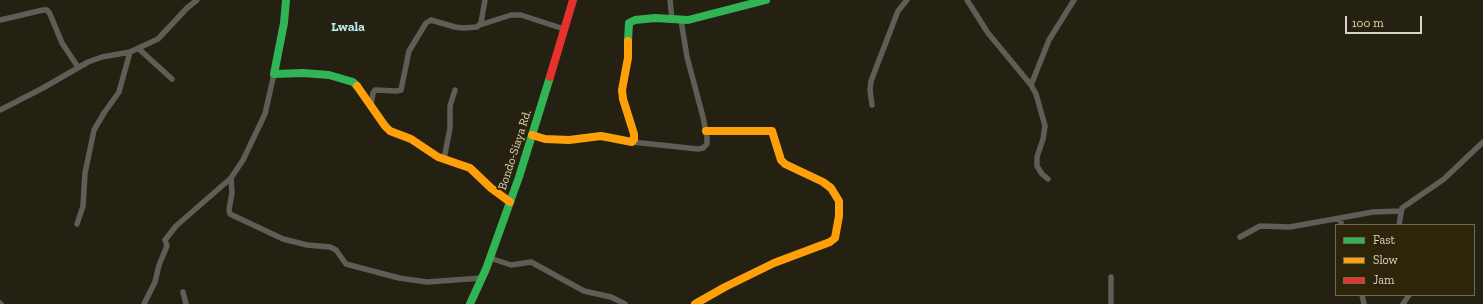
<!DOCTYPE html>
<html>
<head>
<meta charset="utf-8">
<style>
  body { margin:0 }
  #map { position:relative; width:1483px; height:304px; overflow:hidden; background:#252112; font-family:"Zilla Slab",serif }
  canvas { display:block }
  .legend { position:absolute; left:1335px; top:224px; width:140px; height:72px; box-sizing:border-box; background:#2d250a; border:1px solid #716b54; margin:0; padding:5px 7px; list-style:none; font-size:12px; color:#d8d3c4 }
  .legend li { display:flex; align-items:center; gap:8px; height:20px }
  .legend b { width:20px; border:1px solid #716b54 }
  .scale { position:absolute; left:1345px; top:16px; width:77px; height:18px; box-sizing:border-box; border:2px solid #d8d3c4; border-top:0; padding-left:5px; font-size:12px; line-height:14px; white-space:nowrap; color:#d8d3c4; -webkit-text-stroke:3px #2d250a; paint-order:stroke }
</style>
</head>
<body>
<div id="map">
<canvas width="1483" height="304"></canvas>
<ul class="legend">
<li><b style="height:5px;background:#30b455"></b>Fast</li>
<li><b style="height:5px;background:#ff9f0a"></b>Slow</li>
<li><b style="height:5px;background:#e5322d"></b>Jam</li>
</ul>
<div class="scale">100 m</div>
</div>
<script>
const ctx = document.querySelector('canvas').getContext('2d');
ctx.lineJoin = 'round';
const shape = rows => new Path2D(rows.map(r => 'M' + r).join(''));
function strokePath(path, color, width, dash) { ctx.strokeStyle = color; ctx.lineWidth = width; ctx.lineCap = dash ? 'butt' : 'round'; ctx.setLineDash(dash || []); ctx.stroke(path); }
function label(font, color, halo, rows, align = 'center') {
  ctx.font = font + ' "Zilla Slab",serif'; ctx.lineWidth = 3.5; ctx.setLineDash([]); ctx.textBaseline = 'middle'; ctx.strokeStyle = halo; ctx.fillStyle = color; for (const [text, x, y, turn = 0] of rows) {
    ctx.save(); ctx.translate(x, y); ctx.rotate((+turn || 0) * Math.PI / 180); ctx.textAlign = isNaN(turn) ? turn : align; if (halo) ctx.strokeText(text, 0, 0); ctx.fillText(text, 0, 0); ctx.restore();
  }
}
strokePath(shape([
  [670,0,672,19],
  [967,0,988,33,1031,85],
  [0,20,43,10,47,10,50,14,62,43,78,67],
  [480,25,511,15,521,15,564,29],
  [139,49,172,79],
  [872,105,870,90,871,81,898,11,907,0],
  [371,106,373,93,375,90,396,91,401,90,409,51,426,23,431,20,455,27,463,28,477,27,481,23,485,0],
  [0,110,43,88,88,62,102,57,130,52,158,39,187,8,197,0],
  [632,142,698,149,703,148,707,144,707,137,703,117,687,57,681,20],
  [444,159,450,128,450,106,455,90],
  [231,178,232,193,229,210,230,214,283,239,307,245,330,247,336,250,346,264,399,278,427,282,482,278],
  [1048,179,1042,174,1037,166,1037,157,1043,139,1045,126,1036,94,1031,85,1049,40,1074,0],
  [1341,218,1341,225],
  [77,224,83,206,85,173,94,130,104,113,119,92,130,52],
  [1399,225,1402,208,1444,179,1483,142],
  [1240,237,1260,226,1290,227,1373,212,1401,211],
  [490,258,511,265,531,262,584,291,611,297,625,304],
  [1111,277,1111,304],
  [183,292,186,304],
  [1362,295,1364,304],
  [0,303,1,304],
  [144,304,155,282,159,265,167,246,165,240,176,226,231,178,243,160,265,114,274,74],
  [1403,304,1409,295]
]), '#605c58', 5.5);
strokePath(shape([
  [286,0,284,23,274,74,303,73,329,75,353,82,357,86],
  [628,41,629,23,635,20,655,18,688,20,766,0],
  [470,304,486,269,519,177,550,77]
]), '#30b455', 8);
strokePath(shape([
  [357,86,385,126,390,131,411,139,438,157,470,168,491,188,510,202],
  [532,135,545,139,569,140,601,136,632,142,634,139,634,134,623,99,622,90,628,58,628,41],
  [695,304,725,287,774,263,830,242,835,238,839,216,839,201,831,188,823,182,785,164,781,160,772,131,706,131]
]), '#ff9f0a', 8);
strokePath(shape([
  [550,77,573,0]
]), '#e5322d', 8);
label('12px', '#d8d3c4', '#2d250a', [
  ["Bondo-Siaya Rd.",515,150,-72]
]);
label('bold 13px', '#b4eafc', '#2d250a', [
  ["Lwala",348,27]
]);
</script>
</body>
</html>
